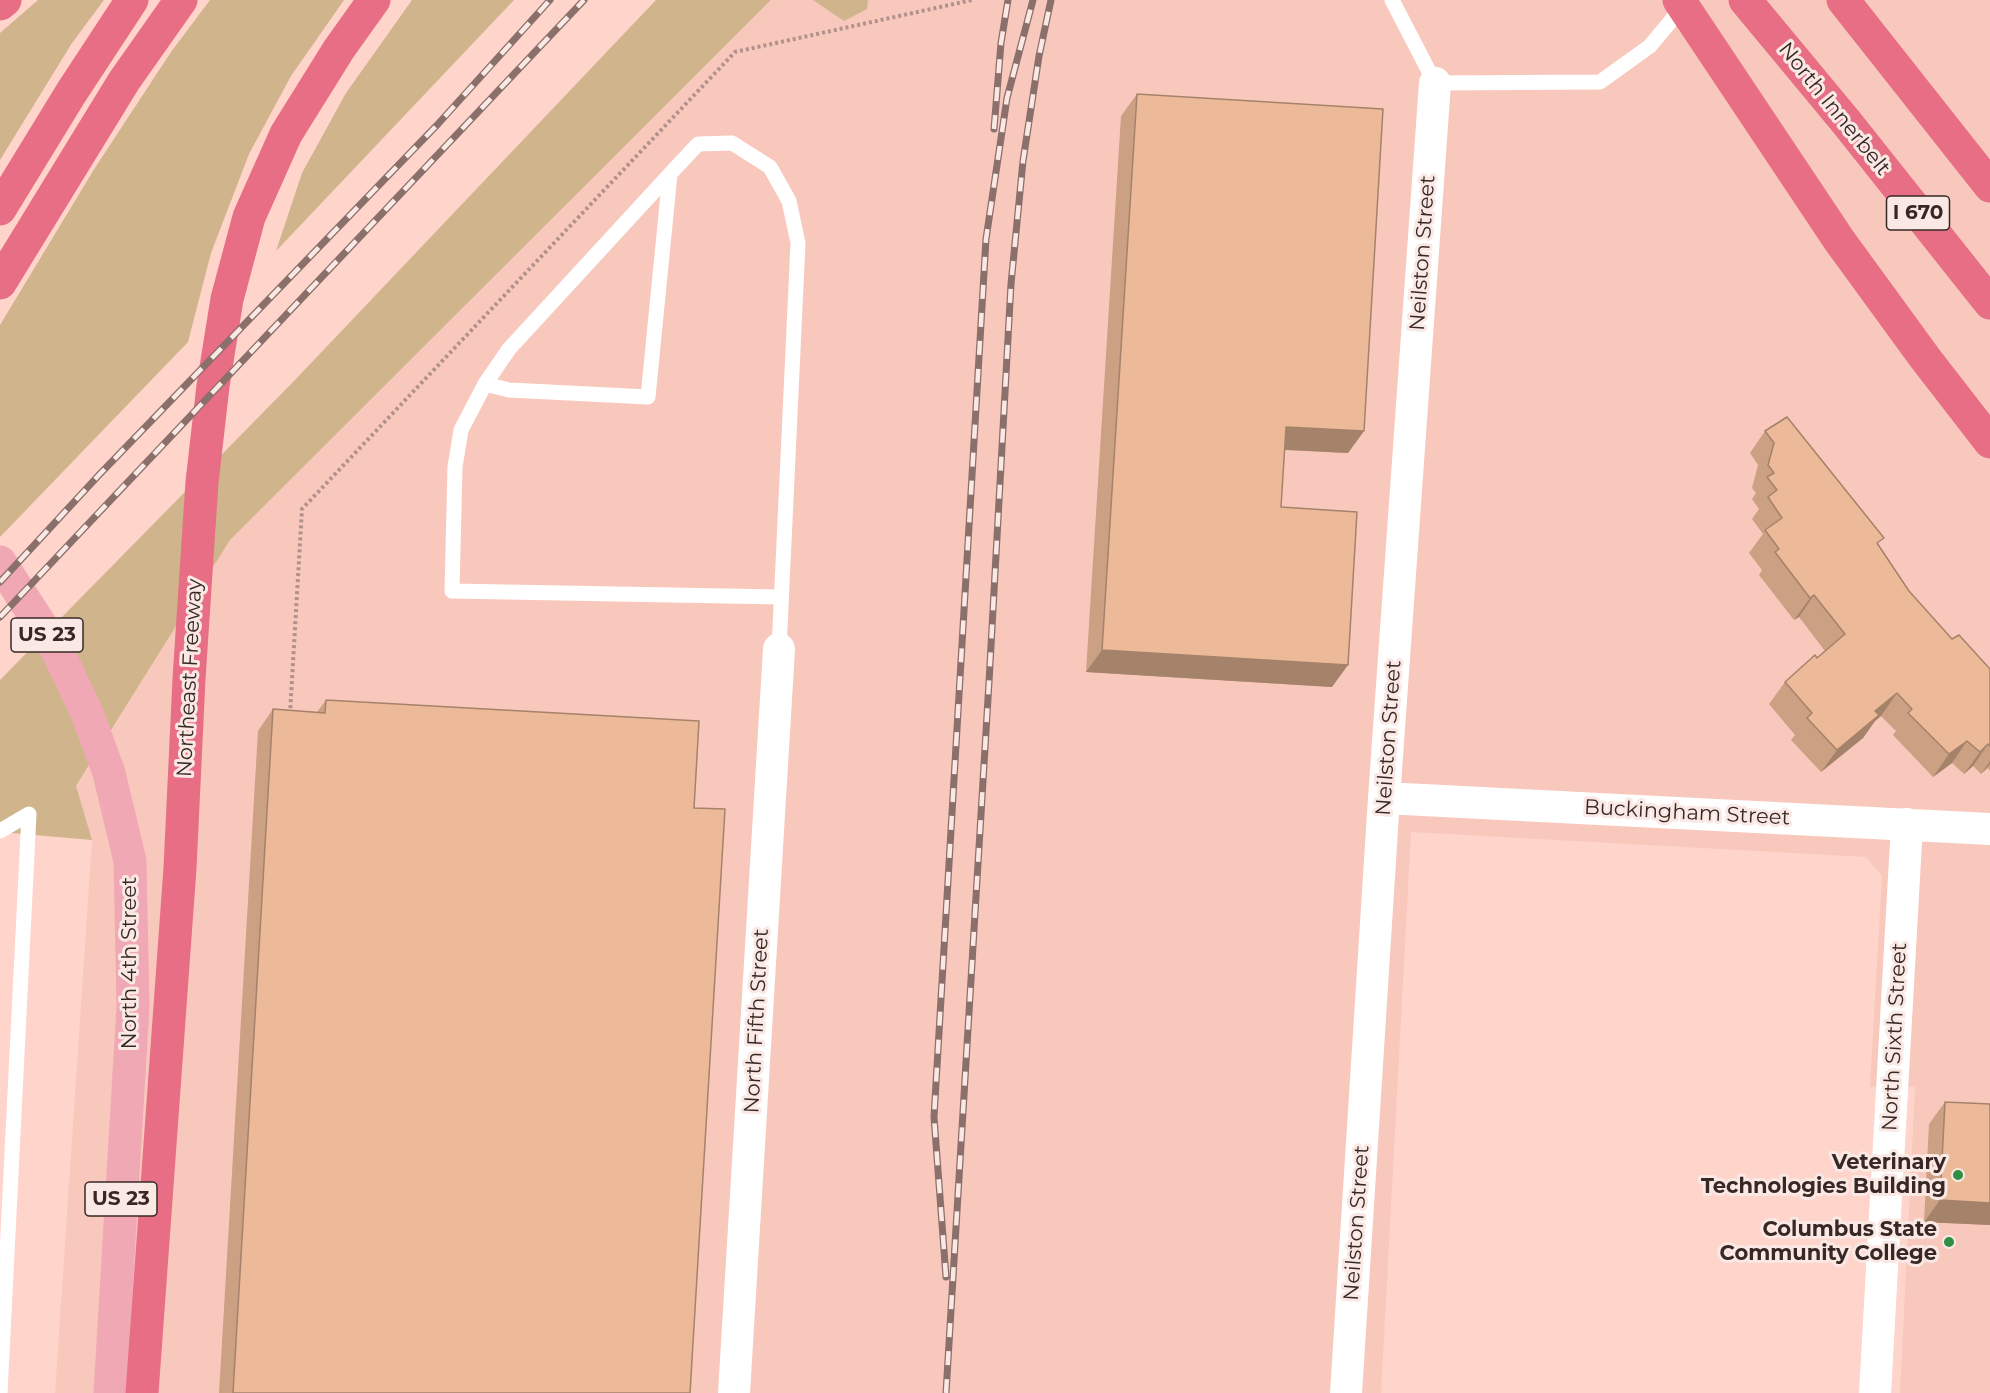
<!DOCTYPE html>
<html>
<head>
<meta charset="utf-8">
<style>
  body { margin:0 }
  canvas { display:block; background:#fed4cb }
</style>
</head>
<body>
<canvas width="1990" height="1393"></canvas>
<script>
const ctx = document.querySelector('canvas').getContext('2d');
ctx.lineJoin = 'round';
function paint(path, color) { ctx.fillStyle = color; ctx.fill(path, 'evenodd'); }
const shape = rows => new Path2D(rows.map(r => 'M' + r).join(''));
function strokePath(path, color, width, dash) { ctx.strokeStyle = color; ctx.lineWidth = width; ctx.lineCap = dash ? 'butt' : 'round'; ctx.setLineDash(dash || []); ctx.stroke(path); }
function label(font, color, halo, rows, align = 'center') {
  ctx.font = font + ' Montserrat,sans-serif'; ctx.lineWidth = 6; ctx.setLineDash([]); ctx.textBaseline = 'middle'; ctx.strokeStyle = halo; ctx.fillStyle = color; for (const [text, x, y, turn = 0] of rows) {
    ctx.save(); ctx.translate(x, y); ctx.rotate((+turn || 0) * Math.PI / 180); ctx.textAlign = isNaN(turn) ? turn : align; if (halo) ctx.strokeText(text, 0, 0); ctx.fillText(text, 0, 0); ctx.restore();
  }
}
paint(shape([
  [771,0,1990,0,1990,1393,1900,1393,1915,1087,1870,1087,1882,876,1866,857,1411,832,1381,1393,55,1393,92,841,76,787,230,540]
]), '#f9c8bc');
paint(shape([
  [38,0,104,0,72,43,0,160,0,33],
  [210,0,344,0,291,76,249,154,211,253,188,342,0,537,0,325,93,171,171,52],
  [412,0,514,0,276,251,302,173,346,93],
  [656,0,771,0,230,540,76,786,92,840,0,832,0,680,294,381],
  [813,0,868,0,867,9,844,21]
]), '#cfb48c');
strokePath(shape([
  [290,714,302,509,735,52,972,0]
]), '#b1918b', 4, [3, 3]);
strokePath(shape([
  [1392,0,1435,83,1600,82,1650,46,1684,5],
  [670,174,509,349,485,384,509,390,648,397,670,174,698,144,732,143,770,167,789,201,798,243,779,649],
  [485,384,461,430,455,467,452,591,781,597],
  [0,831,29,814,0,1393]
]), '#fff', 15);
strokePath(shape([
  [1384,798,1990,829],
  [734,1393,779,649],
  [1346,1393,1384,798,1435,83],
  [1875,1393,1907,824]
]), '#fff', 32);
strokePath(shape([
  [0,562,58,652,87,713,109,773,130,861,133,1006,110,1393]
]), '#f1a8b5', 33);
strokePath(shape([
  [1679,0,1839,240,1925,358,1990,442],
  [1745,0,1847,123,1990,303],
  [1843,0,1990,186],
  [0,4,5,0],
  [0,209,71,93,132,0],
  [0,283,124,81,181,0],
  [142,1393,180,868,189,679,202,482,213,386,227,299,249,217,286,134,339,49,374,0]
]), '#e76e84', 33);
const rail = shape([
  [994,129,1001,43,1008,0],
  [0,582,97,477,438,124,550,0],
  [0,617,584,0],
  [946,1277,934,1117,986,239,1007,98,1033,0],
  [946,1393,989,682,1011,284,1023,161,1039,56,1051,0]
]);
strokePath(rail, '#8a6f6a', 7);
strokePath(rail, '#f9e8e4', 4.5, [14]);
paint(shape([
  [1137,94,1364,431,1348,453,1284,450,1281,507,1332,687,1086,672,1121,116],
  [1765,431,1879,545,1909,591,1952,639,1990,669,1990,771,1988,768,1981,774,1973,766,1964,774,1952,763,1933,777,1893,735,1896,731,1881,716,1875,721,1863,738,1821,772,1791,740,1795,735,1769,704,1785,682,1825,651,1799,617,1794,620,1759,575,1762,570,1749,553,1763,534,1752,519,1759,509,1752,499,1756,493,1752,488,1758,465,1750,453],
  [326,700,694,808,690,1393,219,1393,258,731,273,709,317,712],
  [1945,1102,1990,1104,1990,1225,1924,1222,1929,1124]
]), '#cba083');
paint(shape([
  [1286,427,1364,431,1348,453,1270,449],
  [1814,595,1799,617,1794,620,1810,598],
  [1102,650,1348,665,1332,687,1086,672],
  [1897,693,1881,716,1875,721,1863,738,1821,772,1837,750,1875,711],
  [1967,741,1952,763,1933,777,1949,754],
  [1988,744,1973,766,1964,774,1980,752],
  [1990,761,1990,764,1981,774],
  [1940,1200,1990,1203,1990,1225,1924,1222]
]), '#a5826a');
const building = shape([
  [1137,94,1383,109,1364,431,1286,427,1281,507,1357,512,1348,665,1102,650,1137,94],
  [1787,417,1884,538,1877,543,1909,591,1952,639,1959,635,1990,669,1990,746,1988,744,1980,752,1967,741,1949,754,1908,713,1912,709,1897,693,1875,711,1879,715,1837,750,1807,718,1812,713,1785,682,1815,655,1817,658,1845,634,1814,595,1810,598,1775,552,1779,549,1765,530,1782,518,1768,497,1777,490,1767,477,1774,473,1768,465,1774,443,1765,431,1787,417],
  [326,700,699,721,694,808,725,809,690,1393,233,1393,273,709,325,713,326,700],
  [1945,1102,1990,1104,1990,1203,1940,1200,1945,1102]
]);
paint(building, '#ecba98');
strokePath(building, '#a5826a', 1.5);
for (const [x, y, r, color] of [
  [1958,1175,6,"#308f42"],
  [1949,1242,6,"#308f42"]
]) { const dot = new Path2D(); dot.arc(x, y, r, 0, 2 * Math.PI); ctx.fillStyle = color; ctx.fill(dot); strokePath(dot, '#f9e8e4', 2); }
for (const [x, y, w] of [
  [1918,213,63],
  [47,635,72],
  [121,1199,72]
]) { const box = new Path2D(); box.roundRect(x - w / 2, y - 17, w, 34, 4.5); ctx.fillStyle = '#f9e8e4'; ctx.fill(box); strokePath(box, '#382825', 1.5); }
label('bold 20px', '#382825', null, [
  ["I 670",1918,213],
  ["US 23",47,635],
  ["US 23",121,1199]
]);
label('21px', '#382825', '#f9e8e4', [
  ["North Innerbelt",1834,109,51],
  ["Neilston Street",1423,253,-86],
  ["Northeast Freeway",190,678,-87],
  ["Neilston Street",1389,738,-86],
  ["Buckingham Street",1687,813,3],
  ["North 4th Street",130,963,-90],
  ["North Fifth Street",757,1021,-87],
  ["North Sixth Street",1895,1037,-87],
  ["Neilston Street",1357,1223,-86]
]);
label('bold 21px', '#382825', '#f9e8e4', [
  ["Veterinary",1946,1163],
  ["Technologies Building",1946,1187],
  ["Columbus State",1937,1230],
  ["Community College",1937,1254]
], 'right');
</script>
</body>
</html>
